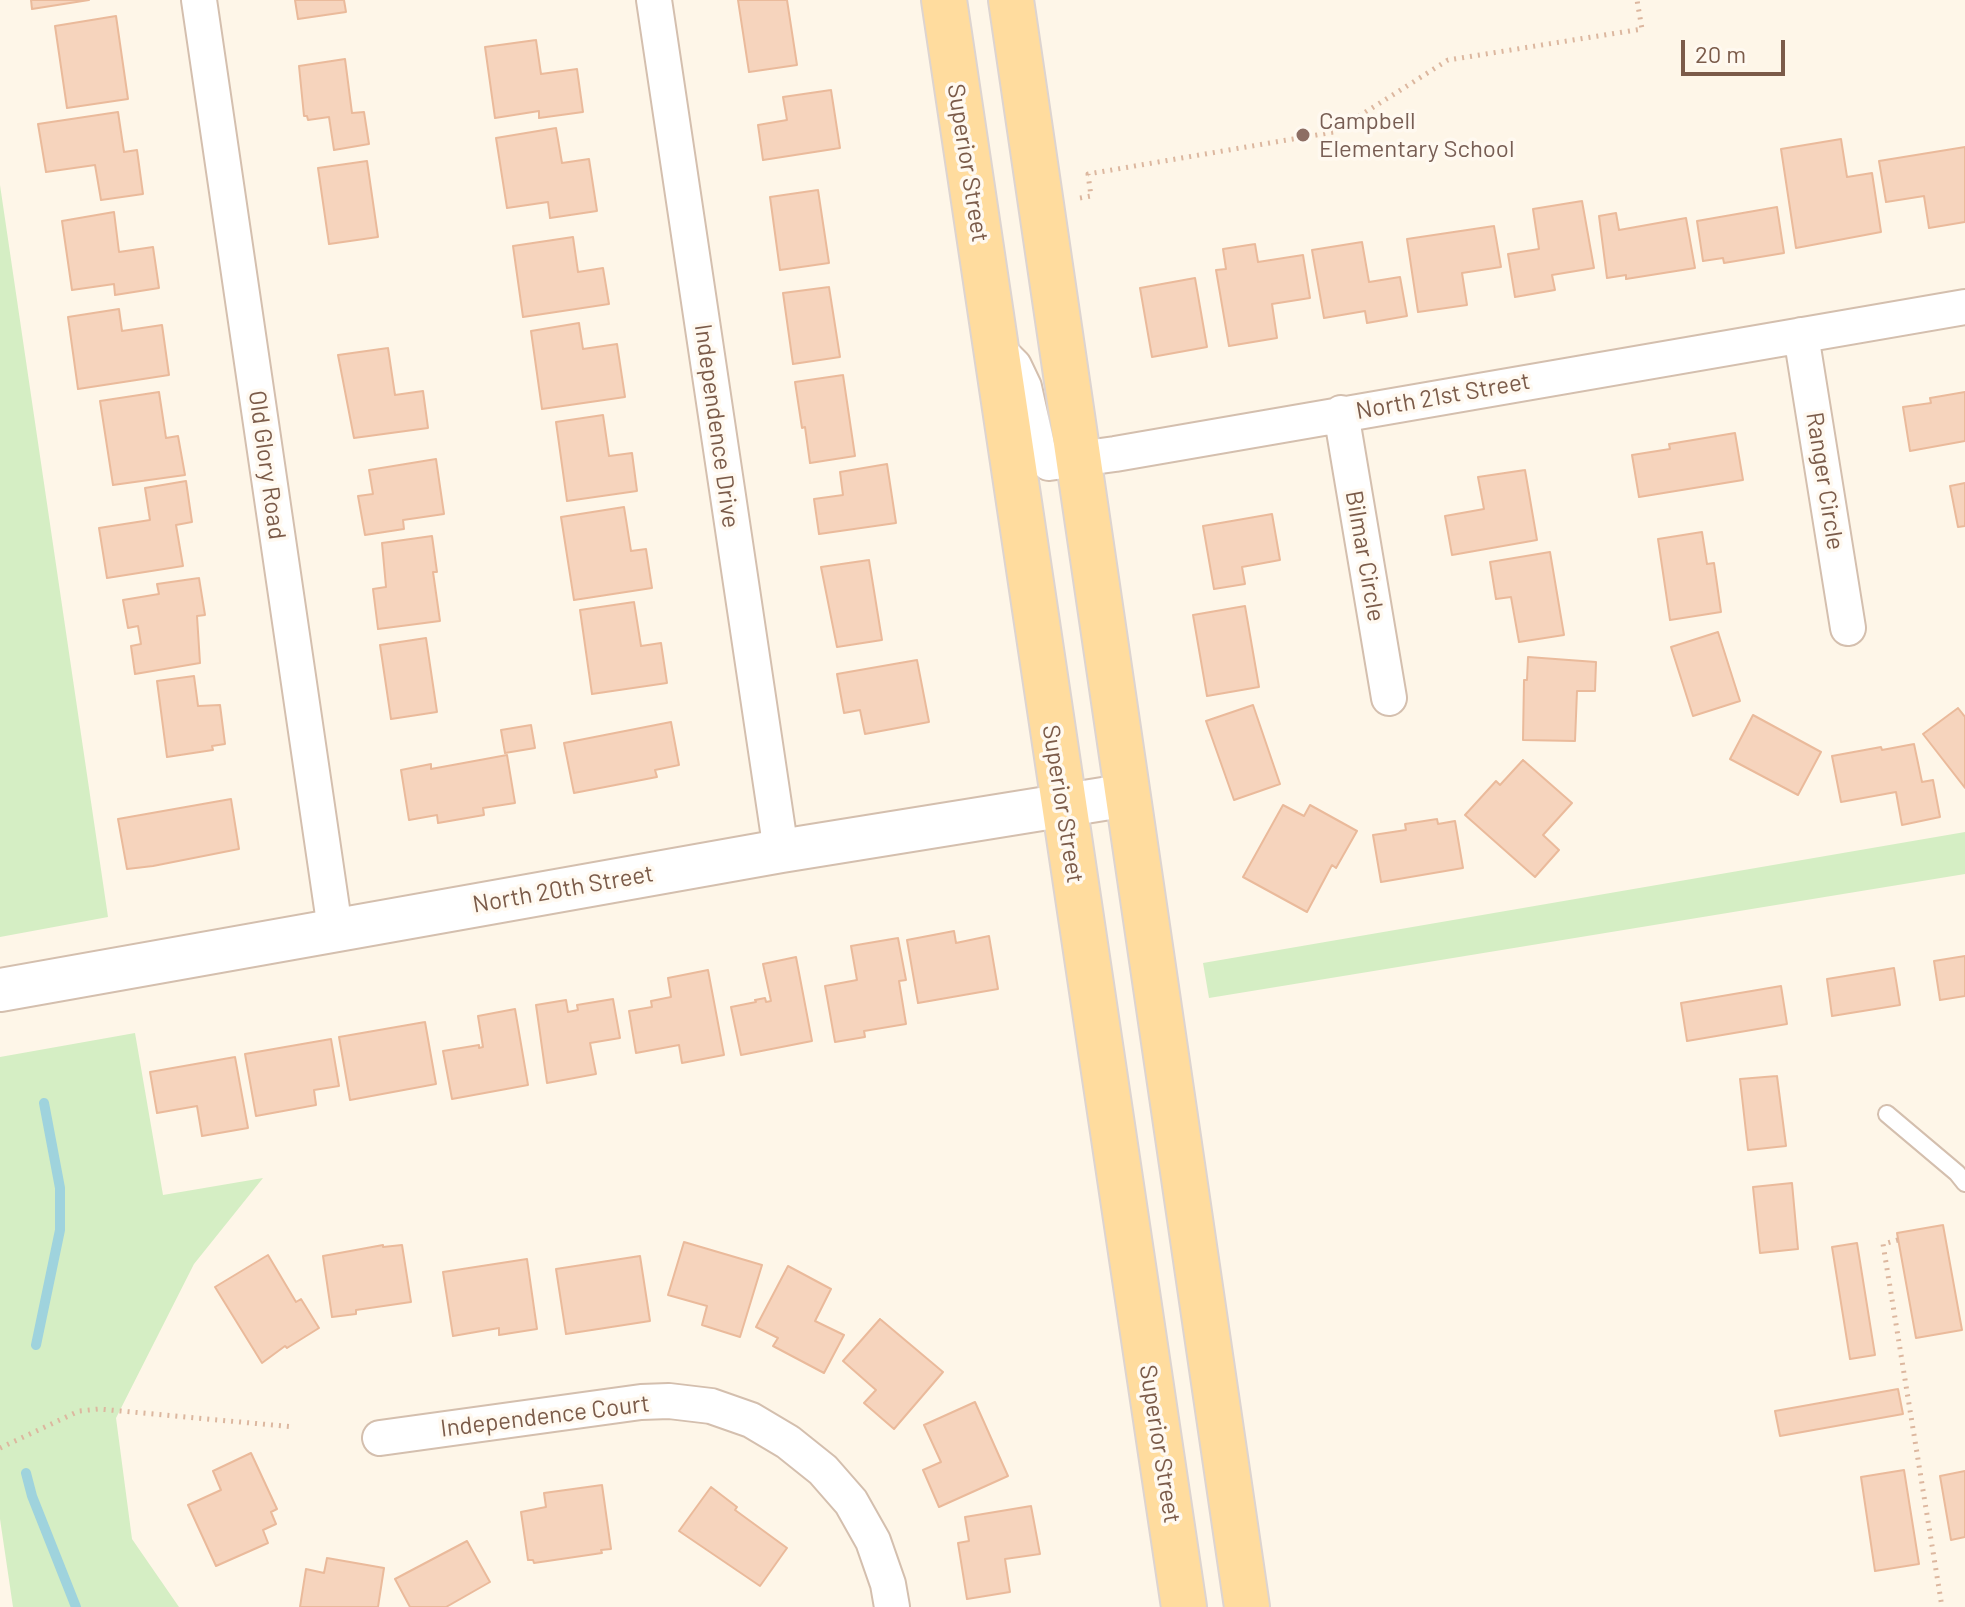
<!DOCTYPE html>
<html>
<head>
<meta charset="utf-8">
<style>
  body { margin:0 }
  #map { position:relative; width:1965px; height:1607px; overflow:hidden; background:#fef6e8; font-family:Barlow,sans-serif }
  canvas { display:block }
  .scale { position:absolute; left:1681px; top:40px; width:104px; height:36px; box-sizing:border-box; border:4px solid #7b5b49; border-top:0; padding-left:10px; font-size:24px; line-height:28px; white-space:nowrap; color:#7b5b49; -webkit-text-stroke:6px #fff9f0; paint-order:stroke }
</style>
</head>
<body>
<div id="map">
<canvas width="1965" height="1607"></canvas>
<div class="scale">20 m</div>
</div>
<script>
const ctx = document.querySelector('canvas').getContext('2d');
ctx.lineJoin = 'round';
function paint(path, color) { ctx.fillStyle = color; ctx.fill(path, 'evenodd'); }
const shape = rows => new Path2D(rows.map(r => 'M' + r).join(''));
function strokePath(path, color, width, dash) { ctx.strokeStyle = color; ctx.lineWidth = width; ctx.lineCap = dash ? 'butt' : 'round'; ctx.setLineDash(dash || []); ctx.stroke(path); }
function label(font, color, halo, rows, align = 'center') {
  ctx.font = font + ' Barlow,sans-serif'; ctx.lineWidth = 7; ctx.setLineDash([]); ctx.textBaseline = 'middle'; ctx.strokeStyle = halo; ctx.fillStyle = color; for (const [text, x, y, turn = 0] of rows) {
    ctx.save(); ctx.translate(x, y); ctx.rotate((+turn || 0) * Math.PI / 180); ctx.textAlign = isNaN(turn) ? turn : align; if (halo) ctx.strokeText(text, 0, 0); ctx.fillText(text, 0, 0); ctx.restore();
  }
}
paint(shape([
  [0,185,108,917,0,937],
  [1965,832,1965,874,1209,998,1203,963],
  [135,1033,163,1195,263,1178,194,1264,116,1418,132,1539,179,1607,13,1607,0,1519,0,1057]
]), '#d5eec4');
strokePath(shape([
  [36,1345,60,1230,60,1188,44,1103],
  [26,1473,32,1496,76,1607]
]), '#9fd3dd', 10);
const building = shape([
  [31,0,89,0,32,9,31,0],
  [295,0,344,0,346,12,298,19,295,0],
  [738,0,787,0,797,65,749,72,738,0],
  [116,16,128,99,67,108,55,26,116,16],
  [536,40,541,74,577,69,583,112,539,118,539,111,495,118,485,47,536,40],
  [345,59,352,113,364,112,369,144,334,150,329,117,308,120,307,116,304,116,299,66,345,59],
  [831,90,840,148,763,160,758,125,787,120,783,97,831,90],
  [118,112,124,152,137,150,143,194,101,200,95,165,46,172,38,124,118,112],
  [556,128,562,163,589,159,597,211,550,218,548,202,507,208,496,138,556,128],
  [1841,139,1847,177,1872,173,1881,232,1796,248,1781,149,1841,139],
  [1965,147,1965,222,1929,228,1924,196,1886,202,1879,161,1965,147],
  [367,161,378,237,329,244,318,168,367,161],
  [818,190,829,263,780,270,770,197,818,190],
  [1582,201,1594,268,1552,275,1555,290,1515,297,1508,254,1539,249,1533,209,1582,201],
  [1777,207,1784,253,1724,263,1723,258,1703,261,1697,221,1777,207],
  [114,212,119,252,153,247,159,288,115,295,114,284,72,290,62,221,114,212],
  [1616,213,1619,230,1686,218,1695,268,1626,279,1626,275,1607,278,1599,216,1616,213],
  [1494,226,1501,267,1462,273,1467,305,1418,312,1407,239,1494,226],
  [573,237,578,272,603,268,609,304,523,317,513,246,573,237],
  [1362,242,1369,282,1400,277,1407,316,1367,323,1365,311,1324,318,1312,250,1362,242],
  [1255,244,1258,262,1303,255,1310,298,1272,304,1277,338,1229,346,1216,270,1226,269,1223,249,1255,244],
  [1195,278,1207,347,1152,357,1140,288,1195,278],
  [829,287,840,357,793,364,783,293,829,287],
  [119,309,122,331,162,325,169,375,78,389,68,317,119,309],
  [579,323,583,349,617,344,625,397,542,409,531,331,579,323],
  [388,348,395,395,423,391,428,428,354,438,338,355,388,348],
  [843,375,855,456,810,463,805,427,802,428,795,382,843,375],
  [159,392,166,438,178,436,185,475,113,485,100,401,159,392],
  [1965,392,1965,441,1910,451,1903,407,1931,403,1930,398,1965,392],
  [603,415,609,456,632,453,637,491,567,501,556,422,603,415],
  [1735,433,1743,480,1639,497,1632,455,1670,449,1669,444,1735,433],
  [436,459,444,514,403,520,404,529,365,535,358,496,373,494,369,470,436,459],
  [887,464,896,523,819,534,814,499,843,495,840,472,887,464],
  [1525,470,1537,540,1452,555,1445,516,1484,509,1478,477,1525,470],
  [186,481,192,522,176,525,183,566,107,578,99,528,150,520,145,488,186,481],
  [1965,483,1965,526,1958,527,1950,486,1965,483],
  [624,507,631,551,646,549,652,588,574,600,561,517,624,507],
  [1272,514,1280,560,1242,567,1245,584,1214,589,1203,526,1272,514],
  [1702,532,1707,564,1714,563,1721,612,1670,620,1658,539,1702,532],
  [432,536,437,572,433,572,440,621,378,629,373,589,386,587,382,543,432,536],
  [1550,552,1564,635,1519,642,1511,597,1496,599,1490,562,1550,552],
  [869,560,882,640,837,647,821,567,869,560],
  [199,578,205,615,197,616,200,663,135,674,131,646,141,644,138,626,128,628,123,600,159,594,157,584,199,578],
  [634,602,641,646,661,643,667,683,592,694,580,610,634,602],
  [1245,606,1259,687,1207,696,1193,615,1245,606],
  [1718,632,1740,701,1693,716,1671,647,1718,632],
  [426,638,437,712,391,719,380,645,426,638],
  [1528,657,1596,662,1595,691,1577,691,1575,741,1523,740,1524,680,1527,680,1528,657],
  [917,660,929,722,865,734,860,710,844,713,837,674,917,660],
  [194,676,198,706,220,705,225,744,212,746,213,750,167,757,157,681,194,676],
  [1253,705,1280,784,1234,800,1206,721,1253,705],
  [1958,708,1965,717,1965,788,1923,734,1958,708],
  [1753,715,1821,752,1798,795,1730,759,1753,715],
  [671,722,679,765,655,770,657,777,574,793,564,743,671,722],
  [531,725,535,748,505,753,501,730,531,725],
  [1914,744,1922,782,1933,780,1940,817,1902,825,1896,792,1841,802,1832,756,1881,747,1882,750,1914,744],
  [507,755,515,803,483,808,484,815,438,823,437,815,409,820,401,770,431,764,431,769,507,755],
  [1523,760,1572,803,1543,835,1559,850,1535,877,1465,815,1496,781,1500,785,1523,760],
  [231,799,239,849,153,866,127,869,118,819,231,799],
  [1283,805,1304,816,1310,805,1357,831,1336,868,1332,865,1307,912,1243,877,1283,805],
  [1437,819,1438,824,1455,821,1463,868,1381,882,1373,835,1406,830,1405,824,1437,819],
  [954,931,956,943,989,936,998,989,918,1003,907,940,954,931],
  [898,938,906,980,899,981,906,1024,864,1031,865,1037,835,1042,825,986,857,980,851,946,898,938],
  [1965,956,1965,996,1940,1000,1934,961,1965,956],
  [796,957,812,1041,741,1055,731,1007,756,1002,755,1000,765,998,766,1002,771,1001,763,964,796,957],
  [1894,968,1900,1005,1832,1016,1827,979,1894,968],
  [708,970,724,1055,682,1063,679,1045,636,1053,629,1011,652,1007,651,1001,671,997,668,978,708,970],
  [1781,986,1787,1024,1687,1041,1681,1003,1781,986],
  [613,999,620,1038,590,1043,596,1074,547,1083,536,1005,566,1000,568,1012,578,1010,577,1005,613,999],
  [515,1009,528,1085,452,1099,443,1051,479,1045,479,1048,483,1047,478,1016,515,1009],
  [425,1022,436,1084,350,1100,339,1037,425,1022],
  [331,1039,339,1086,314,1090,316,1105,256,1116,245,1054,331,1039],
  [235,1057,248,1128,202,1136,197,1106,157,1113,150,1072,235,1057],
  [1777,1076,1786,1146,1748,1150,1740,1079,1777,1076],
  [1792,1183,1798,1249,1760,1253,1753,1187,1792,1183],
  [1943,1225,1962,1330,1916,1338,1897,1233,1943,1225],
  [684,1242,762,1265,740,1337,702,1325,707,1306,668,1295,684,1242],
  [1857,1243,1875,1355,1850,1359,1832,1247,1857,1243],
  [383,1245,383,1247,402,1245,411,1302,356,1310,356,1314,332,1317,323,1256,383,1245],
  [268,1255,296,1302,301,1299,319,1328,287,1348,285,1346,262,1363,215,1287,268,1255],
  [640,1256,650,1321,566,1334,556,1269,640,1256],
  [527,1259,537,1329,499,1335,499,1328,453,1336,443,1272,527,1259],
  [788,1266,831,1289,815,1321,844,1335,824,1373,773,1346,778,1338,756,1327,788,1266],
  [880,1319,943,1372,894,1429,864,1403,876,1390,843,1361,880,1319],
  [1898,1389,1903,1414,1780,1436,1775,1411,1898,1389],
  [975,1402,1008,1476,939,1507,923,1470,941,1462,924,1425,975,1402],
  [251,1453,277,1509,271,1512,276,1524,263,1530,268,1543,216,1566,188,1505,221,1490,213,1471,251,1453],
  [1904,1470,1919,1564,1875,1571,1861,1477,1904,1470],
  [1965,1471,1965,1537,1951,1540,1940,1476,1965,1471],
  [602,1485,611,1549,601,1550,602,1553,534,1563,533,1560,528,1560,521,1512,546,1507,544,1493,602,1485],
  [711,1487,737,1507,735,1510,787,1548,760,1586,679,1531,711,1487],
  [1031,1506,1040,1554,1005,1559,1010,1592,967,1599,958,1543,969,1541,965,1517,1031,1506],
  [467,1541,490,1582,446,1607,410,1607,395,1579,467,1541],
  [327,1558,384,1568,378,1607,300,1607,306,1569,324,1573,327,1558]
]);
paint(building, '#f6d4bd');
strokePath(building, '#eaba9b', 2);
const service = shape([
  [1887,1114,1957,1173,1965,1183]
]);
const minor = shape([
  [199,0,335,929],
  [654,0,781,851],
  [1801,335,1848,628],
  [999,351,1014,366,1024,387,1039,454,1049,463,1115,454,1965,307],
  [1341,413,1389,698],
  [380,1438,641,1402,669,1401,711,1406,751,1420,788,1442,823,1470,851,1502,873,1541,888,1584,892,1607]
]);
const tertiary = shape([
  [0,990,781,851,1128,795]
]);
const primary = shape([
  [944,0,1184,1607],
  [1011,0,1247,1607]
]);
strokePath(service, '#d4bfae', 20);
strokePath(minor, '#d4bfae', 38);
strokePath(tertiary, '#d4bfae', 46);
strokePath(primary, '#ddd4d0', 48);
strokePath(shape([
  [1080,198,1091,196,1088,174,1334,132,1448,60,1642,29,1637,0],
  [1898,1240,1883,1244,1942,1607],
  [0,1448,79,1411,99,1409,294,1427]
]), '#dcb79f', 5, [2, 6]);
strokePath(service, '#fff', 16);
strokePath(minor, '#fff', 34);
strokePath(tertiary, '#fff', 42);
strokePath(primary, '#ffdc9e', 44);
for (const [x, y, r, color] of [
  [1303,135,8,"#8d6e63"]
]) { const dot = new Path2D(); dot.arc(x, y, r, 0, 2 * Math.PI); ctx.fillStyle = color; ctx.fill(dot); strokePath(dot, '#fff9f0', 3); }
label('24px', '#785e54', '#fff9f0', [
  ["Campbell",1319,121],
  ["Elementary School",1319,149]
], 'left');
label('24px', '#7b5b49', '#fff9f0', [
  ["Superior Street",968,163,81],
  ["North 21st Street",1443,396,-10],
  ["Independence Drive",717,426,82],
  ["Old Glory Road",267,465,82],
  ["Ranger Circle",1825,481,81],
  ["Bilmar Circle",1365,556,80],
  ["Superior Street",1063,804,81],
  ["North 20th Street",563,889,-10],
  ["Independence Court",545,1416,-7],
  ["Superior Street",1160,1444,81]
]);
</script>
</body>
</html>
